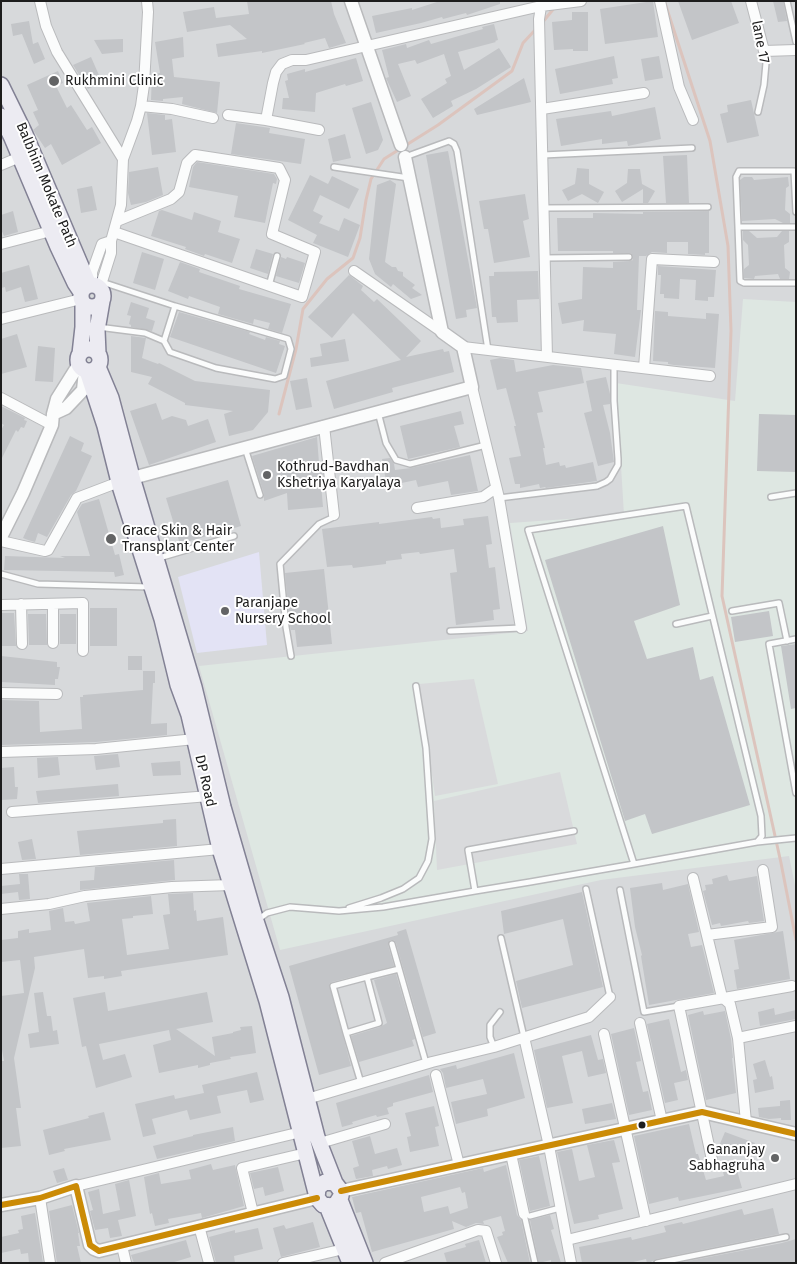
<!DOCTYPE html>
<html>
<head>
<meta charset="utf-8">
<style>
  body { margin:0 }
  #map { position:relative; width:797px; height:1264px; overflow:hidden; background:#e6e8ec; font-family:"Fira Sans",sans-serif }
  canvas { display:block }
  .frame { position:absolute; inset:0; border:2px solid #1d1d1d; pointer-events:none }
</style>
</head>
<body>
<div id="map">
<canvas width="797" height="1264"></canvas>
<div class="frame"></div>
</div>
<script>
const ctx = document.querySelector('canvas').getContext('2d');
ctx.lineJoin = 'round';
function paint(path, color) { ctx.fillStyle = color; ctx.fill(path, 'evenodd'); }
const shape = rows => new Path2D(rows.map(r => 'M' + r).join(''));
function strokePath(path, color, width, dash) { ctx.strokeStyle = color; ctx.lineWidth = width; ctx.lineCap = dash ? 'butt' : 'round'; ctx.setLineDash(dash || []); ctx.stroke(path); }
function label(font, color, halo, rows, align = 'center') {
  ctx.font = font + ' "Fira Sans",sans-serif'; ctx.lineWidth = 4; ctx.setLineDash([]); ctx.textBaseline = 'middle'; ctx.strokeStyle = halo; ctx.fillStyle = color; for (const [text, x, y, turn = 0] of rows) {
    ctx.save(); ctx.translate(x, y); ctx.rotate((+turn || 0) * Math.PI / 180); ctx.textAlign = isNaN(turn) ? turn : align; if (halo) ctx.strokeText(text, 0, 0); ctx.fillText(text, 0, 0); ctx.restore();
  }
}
paint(shape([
  [1,1,796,1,796,1263,1,1263]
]), '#d7d9db');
paint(shape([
  [743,299,796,302,796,890,789,856,601,880,280,950,199,666,528,631,510,523,624,515,616,383,735,401]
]), '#dee7e2');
paint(shape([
  [259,552,267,645,197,653,178,577]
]), '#e3e3f5');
paint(shape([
  [474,679,498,784,435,796,419,684],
  [560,772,577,844,437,870,434,801]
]), '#d9dadc');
strokePath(shape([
  [665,3,710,141,728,246,731,331,722,596,781,863,796,940],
  [542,23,555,7],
  [279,414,296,349,303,309,327,279,353,258,360,238,366,200,371,179,384,159,438,125,512,71,523,43,536,29]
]), '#dcc4bd', 3);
paint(shape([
  [247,1,331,1,334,14,346,43,329,48,325,38,304,43,305,44,262,53,262,51,218,57,216,44,247,39,230,25,187,32,183,12,214,7,216,18,249,14],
  [440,1,500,1,500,4,467,15,466,13,443,19,442,17,421,23,376,33,372,16,412,8,412,10],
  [653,1,658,37,605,44,600,9],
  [678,1,731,1,739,23,692,40],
  [773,1,783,1,787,21,778,22],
  [572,12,588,12,588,51,573,51,573,49,554,50,552,22,572,20],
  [29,21,33,44,38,42,45,59,34,64,22,34,13,36,11,24],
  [494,24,498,40,495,41,496,42,458,52,464,70,499,48,511,67,476,89,451,101,453,106,433,118,421,99,447,83,445,79,451,76,444,54,417,64,415,60,398,64,411,96,397,102,386,78,389,77,382,50,406,44,407,48,429,40,431,44,483,29,482,27],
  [183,37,184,57,172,59,174,77,220,82,217,113,182,104,183,97,163,99,163,101,151,100,152,74,160,73,155,42],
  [123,39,123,52,102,54,94,40],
  [614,56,618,78,612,79,613,84,560,94,555,69],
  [659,56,663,78,645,81,641,59],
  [91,57,102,82,88,89,73,65],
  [356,58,363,81,346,86,345,84,316,93,315,112,282,109,283,98,289,98,285,81,288,80,287,74,305,69,305,72],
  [58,71,63,83,56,86,67,108,71,105,87,130,92,127,101,143,62,165,51,144,45,148,33,130,39,125,33,112,38,110,27,85],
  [524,78,531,102,477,115,474,109],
  [751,100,759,136,727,143,720,114,728,112,727,105],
  [371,102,383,140,378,150,366,154,352,108],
  [655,107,661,139,628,146,627,141,602,144,602,139,561,146,556,119,611,111,612,116],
  [147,113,165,115,165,120,172,119,176,152,152,155],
  [236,123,270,128,269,133,305,139,301,164,231,154],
  [345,134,351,158,333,162,328,139],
  [448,151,477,308,466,310,467,317,456,319,426,155],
  [687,155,689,203,666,203,663,156],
  [197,162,274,174,277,179,276,184,273,183,265,223,234,217,238,196,189,187,193,167],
  [158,167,163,195,146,202,131,205,128,193,129,172],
  [577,168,589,169,589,184,604,192,598,203,582,194,568,201,562,190,575,184],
  [628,169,640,169,642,184,655,191,648,203,643,203,643,189,622,202,615,191,627,183],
  [310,175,328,184,332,176,359,189,349,209,320,195,313,211,323,216,319,223,339,231,344,218,360,225,348,257,313,243,317,235,288,220],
  [744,177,752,177,754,180,788,177,789,186,786,188,785,210,790,214,790,223,783,223,775,219,742,221,740,180],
  [390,180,396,184,385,262,392,267,396,267,398,271,403,272,403,276,415,285,412,288,422,295,411,299,393,284,391,287,375,274,369,259,377,185],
  [92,186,97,210,81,213,77,189],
  [525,194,529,219,523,221,530,257,494,263,488,229,484,229,479,201],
  [162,210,192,220,194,212,221,221,218,232,240,239,232,263,205,254,204,256,185,249,186,247,151,236,159,211],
  [13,211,18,232,4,236,1,229,1,215],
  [709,211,709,253,705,253,705,255,688,254,688,242,667,242,667,253,652,252,646,256,639,256,637,310,641,310,635,357,614,354,616,334,583,331,584,320,562,324,558,303,582,299,583,267,613,268,613,262,630,261,633,260,633,256,631,253,613,253,613,251,558,251,557,218,593,218,593,213,643,214,643,212],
  [743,231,749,231,757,238,777,237,782,231,789,231,789,242,784,245,785,268,790,272,789,279,780,279,778,274,755,276,754,279,744,278,744,269,749,265,748,245,743,240],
  [256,249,273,254,268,274,250,268],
  [142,252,164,259,155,290,133,283],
  [281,257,286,259,287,257,305,263,299,283,276,276],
  [180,262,200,269,199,272,240,286,239,289,291,304,282,333,268,329,270,323,254,319,253,324,218,314,220,307,189,296,188,299,168,291],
  [29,265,38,299,25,302,21,287,6,292,5,287,1,288,1,273],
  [658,266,716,270,714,297,708,297,708,301,695,300,696,280,680,279,679,299,664,298,664,294,660,294,661,275,658,275],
  [538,271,539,299,517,300,518,322,497,323,496,317,492,317,489,276,494,276,494,272],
  [349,275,363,286,361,290,374,302,377,299,421,341,406,357,443,349,444,352,449,351,454,372,392,388,393,392,334,409,326,381,401,360,353,313,332,338,308,317],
  [131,302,149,308,146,318,155,321,152,331,131,327,131,325,129,324,131,316,127,315],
  [655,311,668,312,668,316,706,319,706,313,719,314,715,368,674,365,668,364,668,362,653,361],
  [179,312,250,332,249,334,265,340,266,337,280,341,279,344,285,346,276,373,170,337],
  [17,334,27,367,1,374,1,339],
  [131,336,146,338,142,358,158,364,159,363,195,381,270,390,268,412,253,430,229,436,224,414,233,411,185,405,185,403,148,384,152,377,131,372],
  [345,339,349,361,311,367,310,358,322,356,320,344],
  [38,346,55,348,53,382,35,381],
  [500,358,514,360,516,372,553,365,581,368,584,383,538,392,543,412,537,413,545,448,543,448,546,465,559,462,560,466,565,465,566,468,593,462,597,481,546,488,545,487,540,488,539,484,520,488,520,484,515,484,509,458,521,456,514,426,516,426,506,388,497,390,490,360],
  [606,377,610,394,610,404,603,405,610,433,614,462,598,466,584,413,592,411,586,381],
  [307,378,312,407,296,410,290,381],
  [156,403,162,420,172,416,186,420,188,426,208,419,216,442,149,465,130,411],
  [1,406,25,418,24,420,27,421,24,428,21,427,18,432,16,430,1,460,1,430,4,425,1,423],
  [461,411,464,424,454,426,460,447,408,459,400,426],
  [759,414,796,415,796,472,757,471],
  [70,436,84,443,81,451,92,456,76,491,71,495,47,537,38,533,35,542,28,540,23,538],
  [317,437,319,463,321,463,324,484,321,484,323,507,288,510,287,493,264,501,264,494,252,456],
  [470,455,478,491,451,495,448,481,418,487,416,480,387,486,382,459,390,458,394,464,395,470,411,468],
  [228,480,241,526,180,544,166,498],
  [99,499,115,555,119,554,124,575,115,577,114,572,4,570,5,556,65,558,60,556,90,556,77,512,82,504],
  [488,516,492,544,486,545,489,568,495,567,500,609,493,610,494,620,456,625,450,573,457,572,454,549,420,554,419,552,401,554,402,559,386,561,386,564,353,568,352,565,327,567,322,529,379,522,379,524,432,517,433,519,440,518,441,528,464,525,463,519],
  [663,526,680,605,634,621,647,659,693,647,700,680,713,676,750,805,652,834,645,814,625,821,545,560],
  [324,569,332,644,297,647,295,630,291,630,290,626,285,573],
  [90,608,117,608,117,646,90,646],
  [769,611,773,636,735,642,731,617],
  [1,613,14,613,16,646,1,646],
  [28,614,46,614,47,645,29,645],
  [60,614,76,614,76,644,60,644],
  [796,644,796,708,791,709,781,646],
  [1,656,57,662,57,667,60,667,58,679,55,679,55,685,1,682],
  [128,656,142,656,142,670,128,670],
  [143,671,155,671,155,683,153,683,151,724,167,723,167,735,96,742,1,745,1,700,39,701,40,732,82,729,80,697,83,697,83,695,143,690],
  [118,754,120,767,96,770,94,756],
  [58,757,60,775,38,778,37,758],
  [180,761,181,775,153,776,151,763],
  [14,767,15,787,18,787,17,799,1,800,1,768],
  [118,784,119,796,38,803,36,791],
  [176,819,177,846,80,855,77,831,163,823,163,820],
  [32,839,36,859,22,860,18,842],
  [174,860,175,880,80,890,80,881,94,880,95,867],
  [19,874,28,874,30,899,19,900,18,892,1,894,1,886,20,884],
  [727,875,729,881,757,876,764,921,749,923,748,921,721,926,720,923,712,925,703,891,706,890,705,885,713,884,712,879],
  [662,883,663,890,688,884,699,932,688,934,691,947,702,945,714,993,649,1005,641,956,642,955,635,927,630,888],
  [582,892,603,987,522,1008,516,981,573,965,563,919,504,934,501,911],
  [193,893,194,911,196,910,197,921,223,917,228,955,121,971,122,976,104,979,104,976,88,978,84,949,34,957,35,968,14,1058,21,1108,16,1108,21,1146,1,1148,1,1061,4,1061,1,1044,1,996,24,993,20,960,1,962,1,940,18,938,18,931,29,929,29,933,51,930,49,911,63,908,65,922,74,921,75,924,90,921,87,903,151,896,153,914,133,916,133,918,122,919,127,955,169,949,163,915,170,914,168,894],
  [406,929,436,1033,423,1037,396,943,394,940,390,940,388,945,394,966,332,982,329,984,351,1066,319,1075,289,966,398,935,397,932],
  [783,931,790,979,737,989,734,970,739,969,734,940],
  [396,974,415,1039,412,1040,414,1046,359,1062,351,1036,380,1027,387,1023,374,980],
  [43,992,47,1016,51,1016,53,1031,57,1030,59,1044,30,1048,28,1034,39,1032,34,993],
  [105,992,108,1011,207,992,213,1022,176,1029,215,1056,212,1037,233,1033,233,1032,241,1030,240,1027,252,1026,256,1053,230,1057,231,1059,210,1063,210,1065,198,1068,198,1065,159,1073,153,1045,171,1040,169,1030,99,1044,103,1060,125,1054,132,1077,96,1088,86,1046,82,1047,73,998],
  [774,1008,775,1015,796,1010,796,1019,760,1026,758,1012],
  [703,1011,704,1015,725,1011,731,1039,733,1058,732,1058,736,1093,706,1100,688,1015],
  [669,1019,681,1072,686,1070,688,1080,674,1083,678,1100,665,1103,647,1024],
  [634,1028,641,1061,636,1062,643,1092,648,1091,652,1110,629,1115,611,1034],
  [591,1035,598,1060,603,1059,606,1073,588,1077,582,1051,562,1056,573,1103,547,1108,534,1050],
  [514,1053,525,1098,487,1109,488,1116,456,1124,451,1102,487,1094,483,1079,446,1088,443,1073,440,1069,456,1065,457,1069],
  [765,1060,770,1077,772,1076,774,1089,755,1093,753,1080,757,1079,753,1064],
  [257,1072,264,1100,250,1103,247,1090,217,1096,221,1113,190,1120,187,1110,152,1119,156,1134,143,1137,135,1104,174,1095,175,1099,204,1093,202,1085],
  [429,1075,433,1092,393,1103,393,1106,387,1108,389,1114,377,1117,376,1115,352,1122,353,1124,342,1127,336,1103],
  [790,1100,791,1120,781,1120,781,1118,769,1119,759,1117,758,1108,780,1106,780,1101],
  [612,1103,616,1119,585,1124,582,1109],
  [434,1106,439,1126,435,1127,439,1146,410,1152,407,1137,411,1136,405,1113],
  [104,1112,111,1140,64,1149,65,1151,49,1155,43,1130,89,1118,88,1116],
  [689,1124,696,1154,698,1154,706,1180,724,1176,721,1163,734,1160,742,1188,679,1201,678,1197,649,1204,634,1136],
  [233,1127,235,1141,157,1159,153,1146,193,1136,193,1135],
  [725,1132,755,1143,750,1158,719,1146],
  [370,1136,375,1154,397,1148,402,1165,388,1169,387,1166,372,1170,373,1176,356,1179,353,1168,359,1166,352,1141],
  [614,1140,620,1162,612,1163,623,1209,598,1215,599,1219,574,1224,557,1152,572,1149,579,1181,595,1177,587,1145],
  [539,1156,550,1206,530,1211,519,1160],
  [211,1164,213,1170,235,1165,244,1206,202,1218,201,1213,168,1219,169,1223,155,1226,152,1213,150,1214,144,1177,159,1173,161,1184,191,1179,189,1170],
  [506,1165,517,1215,521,1220,530,1263,508,1263,497,1237,503,1235,502,1232,505,1231,501,1216,483,1221,484,1224,476,1223,466,1227,452,1221,454,1229,372,1252,361,1212,356,1213,352,1197,483,1168,484,1172],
  [460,1187,462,1193,465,1192,468,1208,450,1214,448,1206,424,1212,421,1197],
  [278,1167,284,1191,265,1196,263,1187,254,1189,250,1173],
  [64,1168,68,1180,57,1183,53,1171],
  [129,1180,136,1216,118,1220,122,1236,110,1238,108,1228,95,1230,90,1211,93,1210,88,1192,99,1189,103,1214,120,1210,115,1184],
  [72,1205,79,1233,78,1233,80,1246,77,1246,81,1263,57,1263,49,1211],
  [773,1208,779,1234,656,1259,649,1263,647,1263,646,1259,629,1263,582,1263,579,1247,631,1237,632,1240,666,1232,664,1226,682,1222,683,1224,742,1209,744,1215],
  [35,1213,43,1263,29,1263,28,1253,21,1254,20,1249,1,1253,1,1237,19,1233,18,1230,23,1229,21,1216],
  [550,1215,554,1229,551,1230,561,1263,551,1263,551,1260,539,1263,530,1220],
  [313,1222,320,1247,281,1257,273,1228,284,1225,286,1229],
  [258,1228,263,1249,234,1256,235,1263,216,1263,209,1237,235,1230,235,1233],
  [796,1239,796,1263,683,1262,782,1243],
  [186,1240,191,1257,171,1263,134,1263,131,1255],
  [479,1240,486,1263,447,1263,444,1253,466,1247,465,1244]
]), '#c3c5c8');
const service = shape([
  [787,1,796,42],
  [758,112,764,85,766,63,764,51],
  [543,155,692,148],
  [405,157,449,141,454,144,457,151,488,350],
  [334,167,409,178],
  [544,208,708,207],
  [738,227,736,177,739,171,794,171,796,212],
  [796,227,738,227,740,281,744,283,796,283],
  [545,258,629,257],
  [102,282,175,306,164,341,170,352,216,368,275,379,284,376,291,349,288,339,175,306],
  [269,286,277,256],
  [98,327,145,333,164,341],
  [378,412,386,443,396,460,410,464,486,445],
  [245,448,260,495],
  [771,497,796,493],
  [499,498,597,486,606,482,610,479,618,465,618,459,614,401,614,365],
  [159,558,234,536],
  [1,574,38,584,149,587],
  [732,611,779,603,787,641],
  [676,624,712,616],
  [450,631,521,628],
  [796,639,769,644,796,793],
  [291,656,286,627,280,564,319,524,334,517,334,516],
  [757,842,796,838],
  [586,889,610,997],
  [620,890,644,1012,679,1006],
  [475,891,468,850,574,831],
  [349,908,381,898,403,889,419,878,428,861,432,839,426,748,416,686],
  [259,919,267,913,290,907,339,911,383,907,475,891,530,882,634,864,757,842,762,836,761,816,686,506,528,530,634,864],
  [501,938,524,1037],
  [392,944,426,1063],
  [367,977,399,969],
  [346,1033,379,1023,367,977,333,986,346,1033,361,1083],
  [494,1047,490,1037,490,1025,500,1012],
  [524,1214,535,1263],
  [530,1216,560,1208],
  [657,1263,786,1237]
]);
const minor = shape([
  [40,1,46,26,57,52,123,159],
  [542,1,539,19,547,357],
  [660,1,679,87,693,120],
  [751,1,764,51,796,50],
  [141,106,172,109,213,118],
  [542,109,644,93],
  [228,115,266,120,319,130],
  [266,120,273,83,276,72,282,64,292,60,306,60,541,6,581,1],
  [1,165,20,157],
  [114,232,302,297,315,252,272,234,285,180,279,168,195,155,187,163,179,192,171,199,117,221],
  [1,244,51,231],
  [354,271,442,332],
  [92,284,92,272,102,244,111,241],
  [100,288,111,253,111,241,121,205,123,159,137,121,141,106,144,85,148,12,147,1],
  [1,319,81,299],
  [463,347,710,376],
  [644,368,652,259,714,262],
  [472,387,499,498,521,628],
  [1,398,52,425],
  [324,426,334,515],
  [417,508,483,497,496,488],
  [1,541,45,551,48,550,77,498,119,482],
  [21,604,22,644],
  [53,604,53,643],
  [1,605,83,603,83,651],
  [1,693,57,694],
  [1,752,96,749,195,739],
  [12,812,209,796],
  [1,869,220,849],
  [693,878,722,997,730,1004,738,1038,746,1122],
  [1,909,49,904,85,896,172,887,231,885],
  [707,935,772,927,763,870],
  [640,1023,662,1121],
  [604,1034,646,1221],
  [524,1037,549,1146,571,1263],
  [738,1038,796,1026],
  [436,1075,459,1165],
  [307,1099,432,1062,494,1047,589,1017,610,997],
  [320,1143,385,1124],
  [511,1154,524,1214],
  [712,1160,679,1006,792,986],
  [76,1186,301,1132],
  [40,1198,50,1263],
  [253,1213,242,1168,306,1153],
  [199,1226,209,1263],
  [567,1240,796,1184],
  [122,1246,126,1263],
  [283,1263,344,1249],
  [385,1263,478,1230,486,1231,496,1263]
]);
const tertiary = shape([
  [351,1,401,145],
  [79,364,57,399,53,414,66,408,83,390,85,371],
  [125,480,472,387,463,347,442,332,405,157],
  [1,537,23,493,52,425,53,414],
  [341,1191,702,1112,796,1134],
  [1,1205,40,1198,76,1186,90,1245,94,1249,99,1251,317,1198]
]);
const secondary = shape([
  [1,85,24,132,89,285],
  [1,116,12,138,58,247,75,283,81,292],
  '81 296a11 11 0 1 1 22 0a11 11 0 1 1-22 0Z',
  '78 360a11 11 0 1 1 22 0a11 11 0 1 1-22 0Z',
  [80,354,83,327,83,303],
  [98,354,97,330,102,301],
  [98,367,111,398,132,477,194,687,223,807,256,921,281,997,317,1137,335,1183,341,1191,341,1196,336,1204,332,1206,323,1205,317,1198,318,1188,325,1182,335,1183],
  [87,371,105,426,120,486,162,619,178,685,189,715,220,849,267,1001,316,1193],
  [340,1200,365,1263],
  [327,1206,350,1263]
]);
strokePath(service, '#b9babc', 8);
strokePath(minor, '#b9babc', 12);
strokePath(tertiary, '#b9babc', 15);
strokePath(secondary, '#828194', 18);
strokePath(service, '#fbfcfc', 5);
strokePath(minor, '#fbfcfc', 10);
strokePath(tertiary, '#fbfcfc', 12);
strokePath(secondary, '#ecebf2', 15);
strokePath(shape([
  [341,1191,702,1112,796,1134],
  [1,1205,40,1198,76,1186,90,1245,99,1251,317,1198]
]), '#cb8b06', 6);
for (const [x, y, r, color] of [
  [54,81,6,"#636465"],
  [267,475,5,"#636465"],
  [111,539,6,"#636465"],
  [225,611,5,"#636465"],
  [642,1125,4.5,"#1d1d1d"],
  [775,1158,5,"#636465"]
]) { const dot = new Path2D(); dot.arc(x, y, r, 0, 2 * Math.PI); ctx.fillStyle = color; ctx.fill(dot); strokePath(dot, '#fff', 2); }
label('14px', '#1d1d1d', '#fff', [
  ["lane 17",760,42,79],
  ["Balbhim Mokate Path",46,185,67],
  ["DP Road",205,781,77]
]);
label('14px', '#1d1d1d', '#fff', [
  ["Rukhmini Clinic",65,81],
  ["Kothrud-Bavdhan",277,467],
  ["Kshetriya Karyalaya",277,483],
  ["Grace Skin & Hair",122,531],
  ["Transplant Center",122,547],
  ["Paranjape",235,603],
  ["Nursery School",235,619],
  ["Gananjay",765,1150,"right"],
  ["Sabhagruha",765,1166,"right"]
], 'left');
</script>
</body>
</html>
